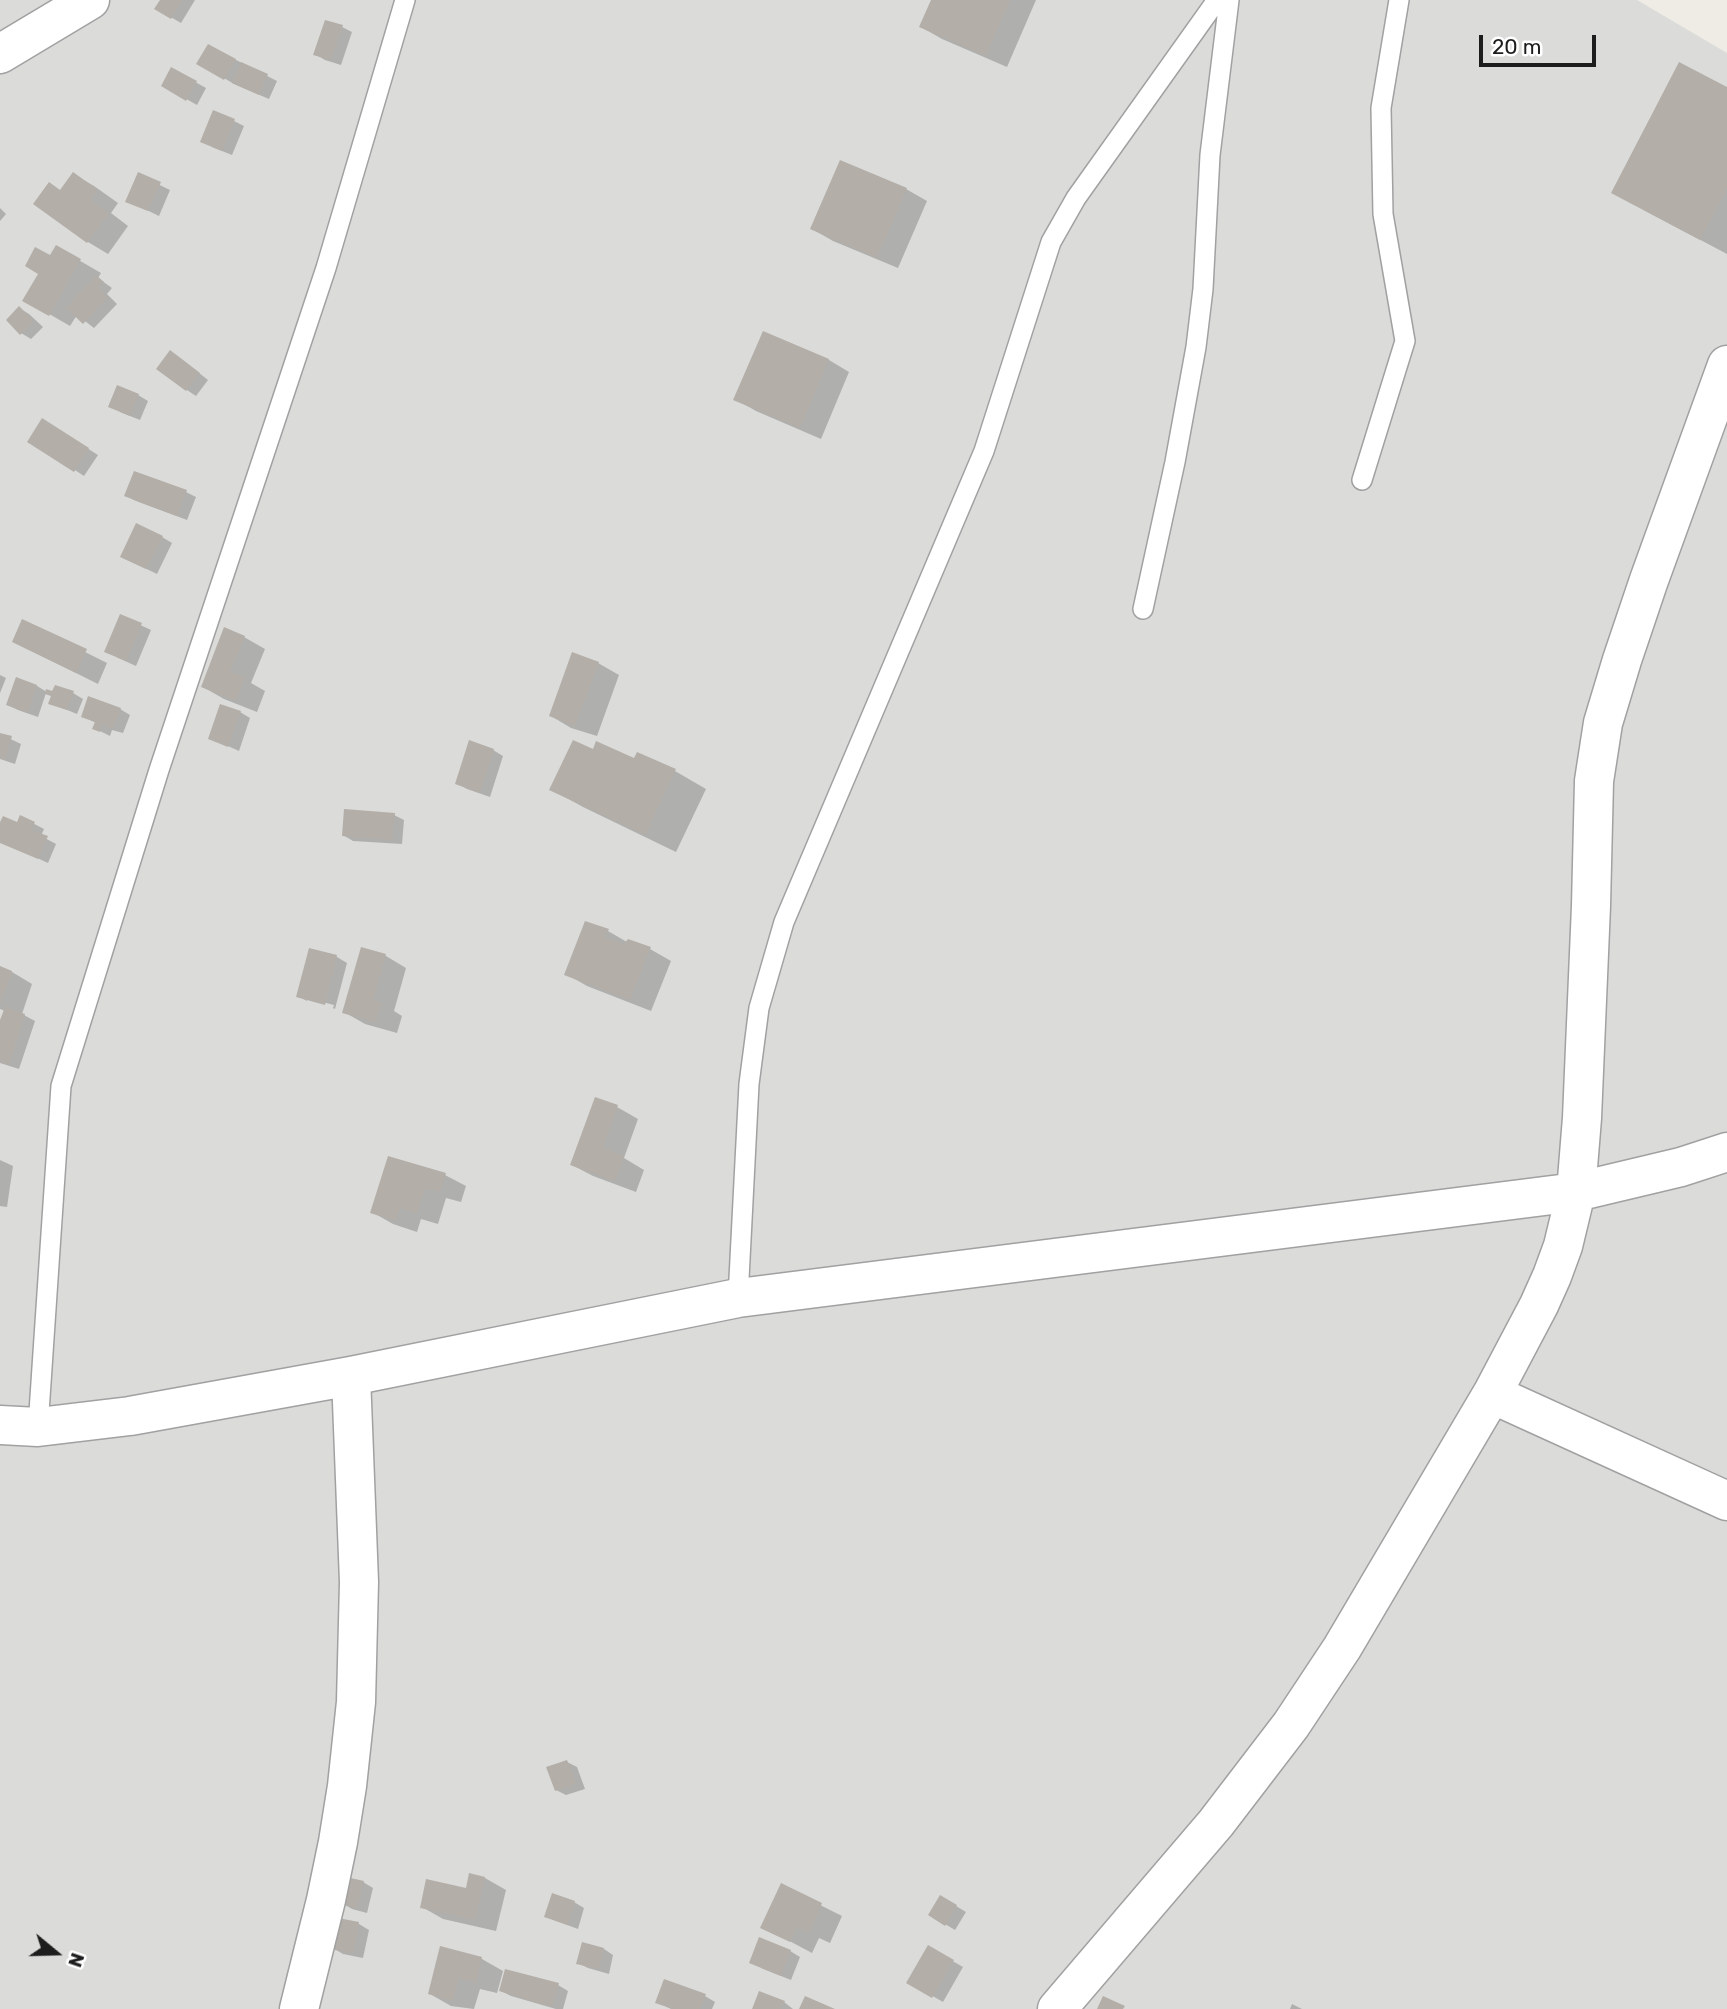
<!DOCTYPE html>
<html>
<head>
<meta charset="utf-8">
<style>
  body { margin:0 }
  #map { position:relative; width:1727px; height:2009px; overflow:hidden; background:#eeece4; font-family:Rubik,sans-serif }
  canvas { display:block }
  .north { position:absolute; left:21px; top:1918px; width:70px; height:70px; -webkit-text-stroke:5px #fff; paint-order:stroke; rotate:109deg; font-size:19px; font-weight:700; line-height:28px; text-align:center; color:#1d1d1d }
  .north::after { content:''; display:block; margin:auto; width:24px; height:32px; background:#1d1d1d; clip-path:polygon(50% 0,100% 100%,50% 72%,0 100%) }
  .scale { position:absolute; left:1479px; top:35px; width:117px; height:32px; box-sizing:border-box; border:4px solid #1d1d1d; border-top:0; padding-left:9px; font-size:21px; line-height:24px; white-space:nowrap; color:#1d1d1d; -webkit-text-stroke:5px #fff; paint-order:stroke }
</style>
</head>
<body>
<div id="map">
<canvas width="1727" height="2009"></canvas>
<div class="north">N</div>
<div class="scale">20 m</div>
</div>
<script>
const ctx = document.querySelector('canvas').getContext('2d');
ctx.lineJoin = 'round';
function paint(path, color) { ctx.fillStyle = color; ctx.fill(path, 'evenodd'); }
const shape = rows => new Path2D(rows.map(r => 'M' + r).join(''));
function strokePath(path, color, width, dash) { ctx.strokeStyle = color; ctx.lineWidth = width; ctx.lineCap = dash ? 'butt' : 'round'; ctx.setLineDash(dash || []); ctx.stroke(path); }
paint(shape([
  [0,0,1637,0,1727,53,1727,2009,0,2009]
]), '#dbdbda');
paint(shape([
  [162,0,195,0,181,23,157,9],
  [933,0,1036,0,1007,67,942,39,921,27],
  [342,27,352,32,341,65,325,60,315,54],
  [209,46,277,81,269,99,234,84,199,63],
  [172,69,206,88,197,105,163,86],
  [1727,89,1727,254,1644,210],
  [234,121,244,126,232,155,212,147],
  [73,174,94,186,118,203,111,213,128,226,108,254,88,242,61,191],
  [139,175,170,190,159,216,128,201],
  [906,189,927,201,898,268,833,241,812,229],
  [0,208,6,214,0,221],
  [56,247,101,273,98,278,112,288,107,294,117,304,94,328,77,315,70,326,25,300],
  [19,308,29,314,43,327,31,339,21,333],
  [764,333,829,360,849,372,821,439,756,411,735,399],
  [180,358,208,380,196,396,187,390],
  [138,395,148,401,140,420,120,412],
  [52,426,98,455,84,476,75,470],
  [186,492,196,497,187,520,136,501,126,496],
  [162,537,172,543,157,574,132,562],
  [121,616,151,630,136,666,116,657],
  [23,621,107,663,98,684,14,642],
  [244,637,265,649,251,683,265,691,257,712,224,699,203,687],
  [598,663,619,675,597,736,571,728,551,716],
  [0,675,6,678,0,693],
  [17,680,37,686,47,692,73,693,83,699,77,714,50,703,52,696,46,693,38,717,18,710,8,705],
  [120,709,130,715,123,733,112,730,110,736,94,728,96,723,83,716],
  [240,712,250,718,239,751,210,738],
  [0,734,21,744,15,764,0,759],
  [493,750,503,756,490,797,467,789,457,783],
  [594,752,675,771,706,789,676,852,583,807,551,789],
  [394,815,404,820,402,844,353,841,343,835],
  [21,817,44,829,41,836,56,844,48,863,0,841,0,826,18,824],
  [586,923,608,931,627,942,650,949,671,961,651,1011,587,986,566,974],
  [362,949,386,956,406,968,394,1011,402,1016,397,1033,365,1024,344,1012],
  [310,950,337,957,347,963,335,1009,333,1008,334,1005,307,998,307,1001,298,996],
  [0,968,12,972,32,984,22,1014,35,1021,19,1069,0,1063,0,1026,5,1011,0,1009],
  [596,1099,617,1107,638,1119,624,1158,644,1170,636,1192,593,1176,572,1165],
  [0,1160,13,1166,7,1207,0,1206],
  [445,1175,466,1186,461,1202,446,1198,438,1224,421,1219,417,1232,393,1224,372,1212],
  [567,1762,577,1767,585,1789,566,1795,556,1790],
  [470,1875,485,1878,506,1890,496,1931,443,1919,422,1907,467,1890],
  [363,1882,373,1888,367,1913,352,1909,342,1903],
  [782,1886,842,1916,830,1943,819,1938,812,1953,763,1927],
  [941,1897,966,1912,955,1930,930,1915],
  [574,1902,584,1908,578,1929,556,1921,546,1916],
  [339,1920,359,1924,369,1930,363,1958,343,1954,333,1948],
  [928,1947,963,1967,943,2002,908,1982],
  [441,1948,482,1959,503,1971,497,1993,480,1989,474,2009,451,2006,430,1994],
  [604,1949,613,1955,609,1974,588,1968,578,1963],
  [790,1951,800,1957,791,1980,761,1968],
  [558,1985,568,1991,563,2009,556,2009,511,1996,501,1991],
  [705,1996,715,2002,712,2009,671,2009,657,2002],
  [784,2002,793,2009,754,2009],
  [1292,2004,1302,2009,1290,2009]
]), '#0003');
paint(shape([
  [160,0,182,0,171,19,154,9],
  [931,0,1010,0,986,56,919,27],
  [325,20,343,25,331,60,313,55],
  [208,44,236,59,224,80,196,64],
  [241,62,268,74,259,95,232,83],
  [1679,62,1727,87,1727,189,1700,240,1611,193],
  [171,67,197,81,186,101,161,86],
  [213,110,235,119,222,151,200,142],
  [840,160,907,188,877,258,810,229],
  [73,172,98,190,91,200,109,213,87,243,33,204,49,182,60,190],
  [138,172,161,182,148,211,125,202],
  [56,245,81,259,49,316,22,301,38,274,25,266,35,247,50,255],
  [96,275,104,282,98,287,108,297,83,324,66,308],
  [19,306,34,321,20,335,6,320],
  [763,331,829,359,800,428,733,400],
  [170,350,200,373,186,391,156,369],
  [117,385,139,394,130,416,108,407],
  [42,418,89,448,74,472,27,442],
  [134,471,187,490,177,516,124,496],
  [136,523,163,536,146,569,120,557],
  [120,614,142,623,126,661,104,652],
  [22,619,87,649,76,673,12,642],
  [224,627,245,636,230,672,245,677,236,701,201,687],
  [572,652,599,662,575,726,549,716],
  [16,677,37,685,28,713,6,705],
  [55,685,74,691,67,710,48,704,51,696,45,694,46,689,52,691],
  [88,696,121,708,113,729,102,725,100,732,92,729,95,722,81,717],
  [220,704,241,711,228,747,208,739],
  [0,733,12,736,5,759,0,758],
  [469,740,494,749,480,793,455,784],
  [573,740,593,749,596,741,634,758,637,752,676,769,645,835,549,790],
  [344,809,395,813,392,840,342,836],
  [20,815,35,822,31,830,48,836,38,859,0,843,0,822,3,816,17,822],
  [585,921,609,929,605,937,624,944,628,939,651,947,630,1000,564,975],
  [361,947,386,954,373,1000,382,1002,376,1022,342,1013],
  [309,948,337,955,325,1005,296,997],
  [0,966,12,971,0,1005],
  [5,1007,25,1014,9,1065,0,1062,0,1020],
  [595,1097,618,1105,603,1148,624,1156,615,1181,570,1165],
  [388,1156,446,1173,440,1192,425,1188,417,1214,400,1208,396,1221,370,1213],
  [567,1760,576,1783,555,1791,546,1767],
  [469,1873,485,1877,475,1920,420,1908,426,1879,466,1888],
  [346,1877,364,1881,357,1908,340,1904],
  [781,1883,822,1903,809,1933,797,1928,790,1942,760,1928],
  [552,1893,575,1901,568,1925,544,1917],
  [940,1895,957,1905,945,1926,928,1915],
  [338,1918,359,1922,353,1954,331,1949],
  [759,1937,791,1950,781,1976,749,1963],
  [582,1942,604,1948,599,1969,576,1964],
  [928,1945,954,1960,932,1998,906,1983],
  [440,1946,482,1957,476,1983,459,1978,453,2001,428,1994],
  [505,1969,559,1983,552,2007,499,1991],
  [664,1979,706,1994,700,2009,673,2009,655,2003],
  [759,1991,785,2001,781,2009,752,2009],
  [805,1996,835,2009,799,2009],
  [1103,1996,1125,2006,1123,2009,1097,2009]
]), '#b3aea7');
const service = shape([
  [1362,480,1405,341,1383,214,1381,108,1399,0],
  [1143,609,1175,462,1196,347,1203,289,1210,155,1229,0],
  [738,1298,749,1084,759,1008,784,922,984,451,1051,242,1076,198,1217,0],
  [38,1427,61,1086,159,770,326,268,405,0]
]);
const minor = shape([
  [0,54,90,0],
  [1492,1394,1727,1501],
  [0,1425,38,1427,130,1416,351,1376,738,1298,1576,1192,1681,1167,1727,1152],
  [299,2009,326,1900,338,1842,347,1786,356,1702,359,1582,351,1376],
  [1057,2009,1216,1823,1291,1725,1342,1648,1492,1394,1539,1305,1552,1276,1563,1246,1576,1192,1582,1118,1591,906,1594,781,1603,723,1622,660,1649,580,1727,365]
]);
strokePath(service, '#a1a1a1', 22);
strokePath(minor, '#a1a1a1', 41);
strokePath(service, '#fff', 19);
strokePath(minor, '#fff', 38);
</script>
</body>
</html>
